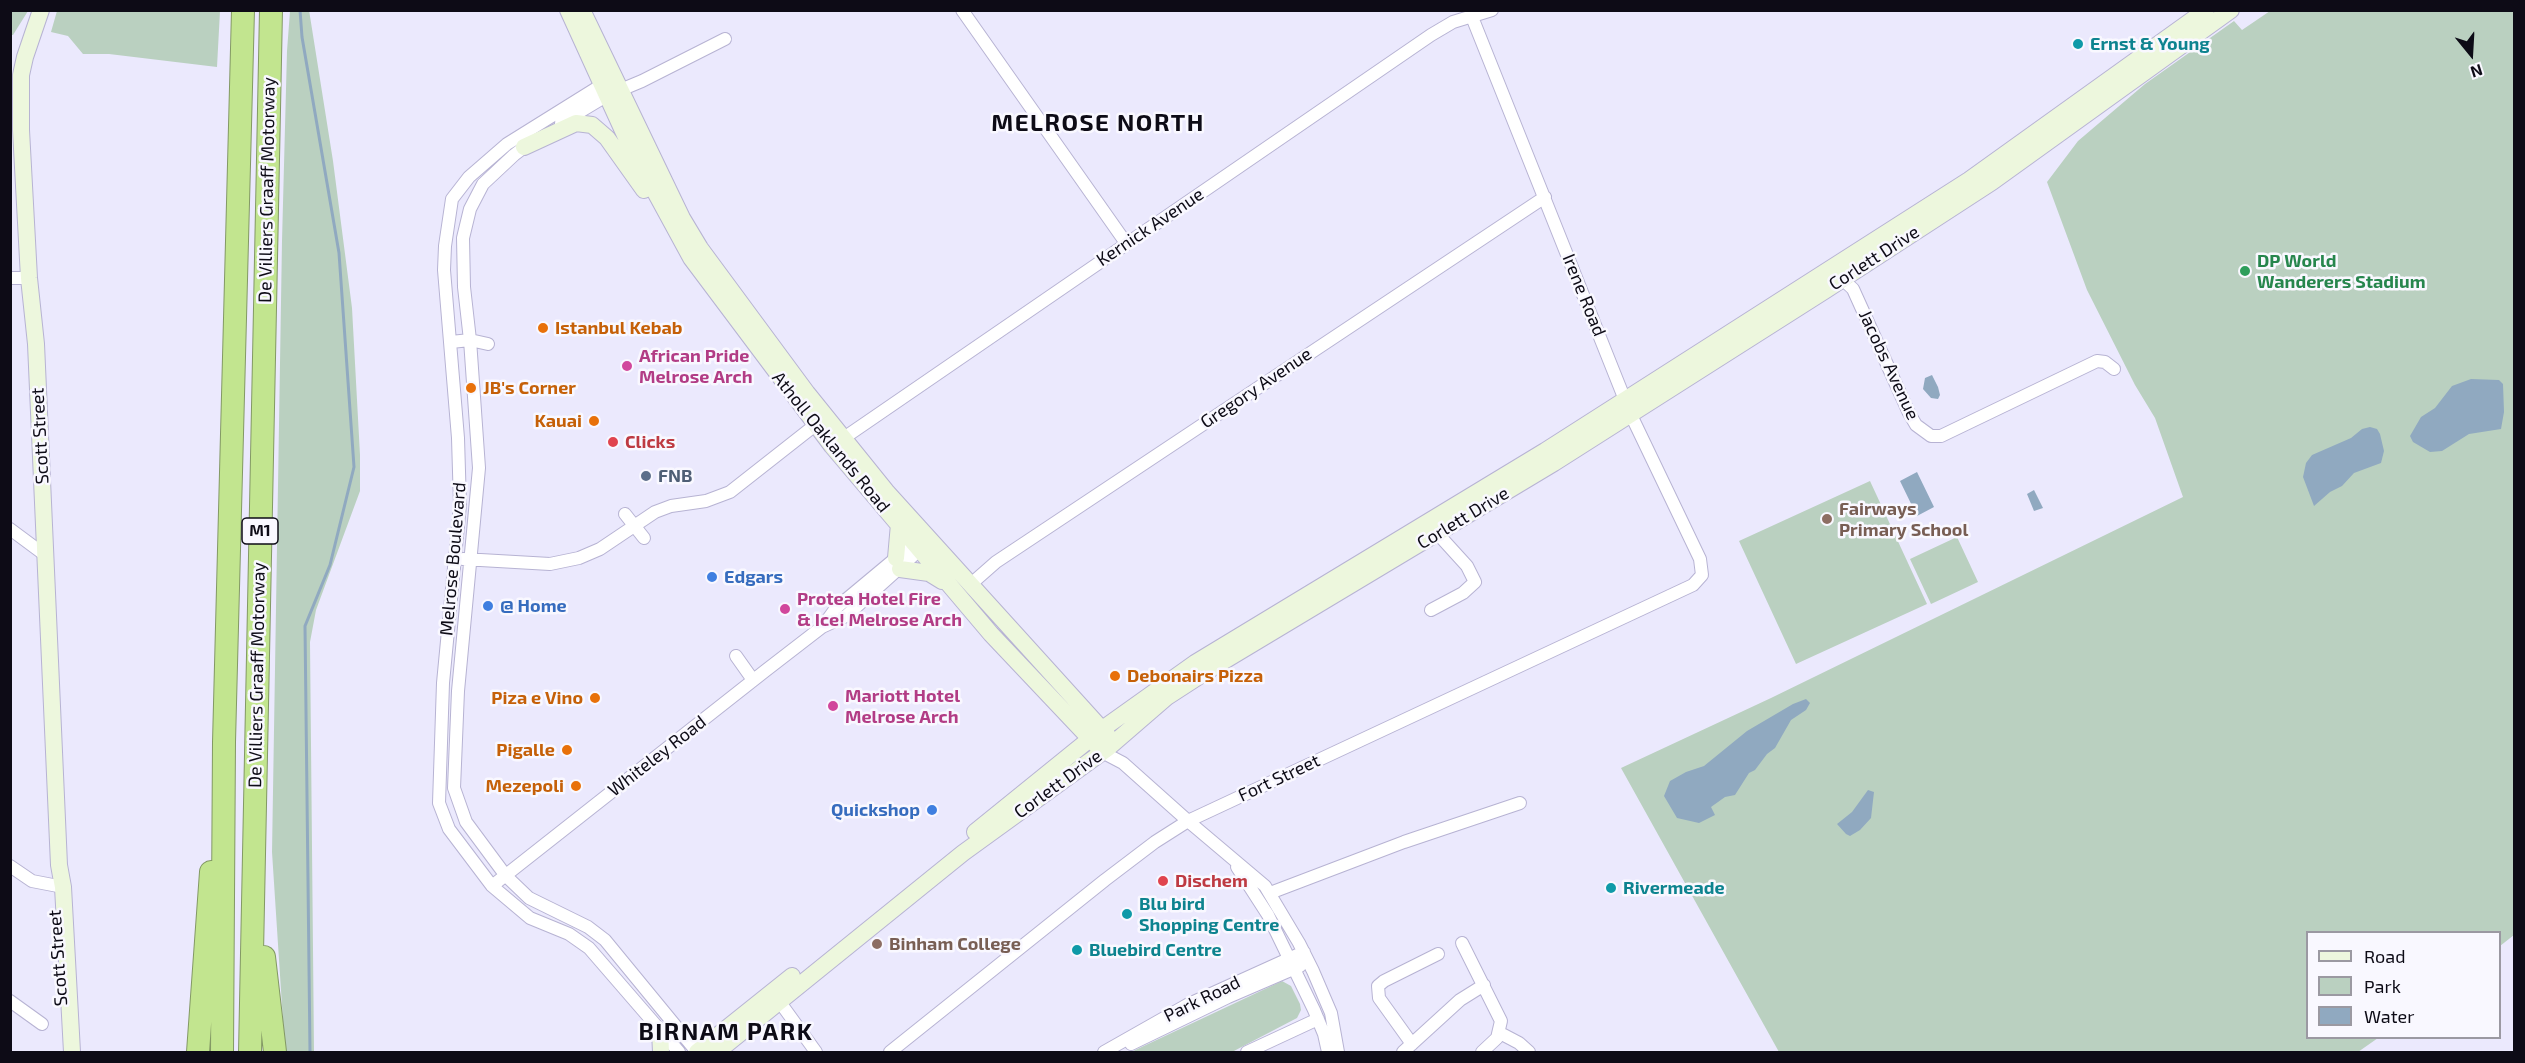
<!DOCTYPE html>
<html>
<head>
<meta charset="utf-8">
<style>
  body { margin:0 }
  #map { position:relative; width:2525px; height:1063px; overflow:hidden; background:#ebe9fd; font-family:"Exo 2",sans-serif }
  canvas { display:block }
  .frame { position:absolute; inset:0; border:12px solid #0d0b16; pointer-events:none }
  .legend { position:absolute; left:2306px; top:931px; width:195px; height:108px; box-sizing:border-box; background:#f9f8ff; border:2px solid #9b99a2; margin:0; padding:8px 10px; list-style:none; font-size:18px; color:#0d0b16 }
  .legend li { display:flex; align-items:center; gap:12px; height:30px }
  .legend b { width:30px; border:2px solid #9b99a2 }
  .north { position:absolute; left:2441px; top:24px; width:60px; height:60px; -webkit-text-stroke:4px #f9f8ff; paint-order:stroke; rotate:162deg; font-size:16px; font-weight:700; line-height:24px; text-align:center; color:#0d0b16 }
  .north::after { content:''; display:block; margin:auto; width:21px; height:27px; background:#0d0b16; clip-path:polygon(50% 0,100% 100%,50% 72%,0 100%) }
</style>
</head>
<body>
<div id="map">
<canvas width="2525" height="1063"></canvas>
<div class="frame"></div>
<ul class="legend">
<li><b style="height:8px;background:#edf7dd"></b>Road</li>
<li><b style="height:16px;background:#bad0c0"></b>Park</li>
<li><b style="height:16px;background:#90a9c0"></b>Water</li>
</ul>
<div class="north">N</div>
</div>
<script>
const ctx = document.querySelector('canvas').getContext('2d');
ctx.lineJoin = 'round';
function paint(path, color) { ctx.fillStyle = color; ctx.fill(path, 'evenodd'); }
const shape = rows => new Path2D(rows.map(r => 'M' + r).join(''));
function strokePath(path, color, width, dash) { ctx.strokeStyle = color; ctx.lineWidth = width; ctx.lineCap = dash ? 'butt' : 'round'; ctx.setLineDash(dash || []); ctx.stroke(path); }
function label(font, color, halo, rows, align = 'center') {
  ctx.font = font + ' "Exo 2",sans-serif'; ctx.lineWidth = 5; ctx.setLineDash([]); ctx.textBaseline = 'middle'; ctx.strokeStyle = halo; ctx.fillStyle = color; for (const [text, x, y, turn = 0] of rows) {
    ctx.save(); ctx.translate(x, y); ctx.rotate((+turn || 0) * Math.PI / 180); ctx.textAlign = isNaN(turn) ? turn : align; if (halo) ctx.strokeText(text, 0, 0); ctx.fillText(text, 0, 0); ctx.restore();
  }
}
paint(shape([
  [11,10,28,11,13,35,11,35],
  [309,10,333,161,352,308,360,455,360,491,316,610,310,642,314,1052,285,1052,272,852,282,241,287,51,290,11],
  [57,11,220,11,217,67,109,54,83,54,68,36,51,32],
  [2270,11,2514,11,2514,935,2500,946,2500,932,2308,932,2308,1038,2378,1038,2358,1052,1779,1052,1621,768,1771,698,2183,497,2155,418,2135,385,2087,290,2047,182,2078,141,2145,84,2234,21,2242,30],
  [1870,481,1927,604,1796,664,1739,541],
  [1957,537,1978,582,1931,604,1910,559],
  [1282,981,1291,986,1300,1004,1301,1010,1297,1018,1232,1052,1131,1052]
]), '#bad0c0');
paint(shape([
  [1932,375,1938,387,1940,395,1938,399,1931,398,1923,389,1925,378],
  [2471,379,2499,380,2503,384,2504,412,2501,429,2469,434,2442,451,2430,452,2413,442,2410,436,2421,417,2435,408,2452,386],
  [2370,427,2377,429,2380,434,2384,451,2381,463,2354,473,2342,486,2330,492,2314,506,2303,477,2306,463,2312,455,2351,438,2362,429],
  [1917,472,1934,507,1917,516,1900,481],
  [2034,490,2043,508,2034,511,2027,494],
  [1806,699,1810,703,1806,710,1791,720,1775,748,1767,754,1755,770,1749,773,1735,795,1725,797,1711,807,1715,815,1699,823,1677,818,1664,796,1670,781,1686,772,1704,766,1747,731,1793,704],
  [1868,790,1874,792,1871,818,1860,830,1850,836,1846,834,1837,824,1852,812]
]), '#90a9c0');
strokePath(shape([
  [300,10,302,37,339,253,354,467,330,565,305,626,310,1052]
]), '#90a9c0', 3);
const street = shape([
  [962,10,1126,243],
  [608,81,507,144,469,177,452,199,445,246,444,270,458,438,460,505,443,683,439,803,449,829,492,886,530,918,569,934,589,948,679,1052],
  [561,123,606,96,642,81,725,39],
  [531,142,514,155,483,184,470,209,463,238,464,287,470,340,479,468,458,691,454,788,466,822,506,876,529,898,588,927,605,940,697,1052],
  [1838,275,1853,289,1909,413,1916,425,1931,436,1941,436,2097,361,2105,362,2114,369],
  [10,278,29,278],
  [451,342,470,340,488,344],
  [838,442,1431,35,1453,22,1492,10],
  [625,514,644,538],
  [10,529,45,555],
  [463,559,550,564,579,558,600,549,655,512,671,506,706,501,730,492,814,426],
  [971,584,996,562,1545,197],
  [1431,610,1463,593,1475,582,1467,566,1437,533],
  [823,626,836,608,920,538],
  [736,656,753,680],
  [1102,752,1123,763,1188,821,1265,886,1299,943,1313,971,1331,1013,1338,1052],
  [10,866,32,881,63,887],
  [1237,867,1268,915,1314,1010,1324,1034,1328,1052],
  [492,886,765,671,822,627,846,616,926,544],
  [1270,893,1404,842,1520,803],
  [1462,943,1501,1021,1497,1038,1482,1052],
  [10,1001,42,1024],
  [779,1001,816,1052],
  [1500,1033,1519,1043,1529,1052],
  [1131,1044,1228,997,1300,966],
  [1412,1044,1379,998,1378,986,1384,981,1438,954],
  [890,1052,1105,880,1155,842,1188,821,1693,585,1702,575,1700,559,1631,415,1472,17],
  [1104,1052,1187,1005,1304,952],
  [1247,1052,1318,1019],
  [1403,1052,1460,1000,1484,985]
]);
const secondary = shape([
  [41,10,25,57,21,75,21,130,29,278,36,344,59,865,63,887,72,1052],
  [568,10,629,144,691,258,832,446,991,634,1096,745],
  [582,10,682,218,700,248,807,393,886,491,1108,736],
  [524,147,576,123,592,125,607,138,644,190],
  [896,558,899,524],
  [900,569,929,573,942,581],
  [975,832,1101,730,1195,663,1545,451,1969,180,2206,10],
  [660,1031,661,1052],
  [697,1052,792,976],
  [717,1052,963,853,1108,748,1167,697,1204,673,1554,463,1826,290,1992,182,2231,10]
]);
const highway = shape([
  [264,957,275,1052],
  [198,1052,211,872],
  [222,1052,224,742,243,10],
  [250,1052,271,10]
]);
strokePath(street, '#b7b3d3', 14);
strokePath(secondary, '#b7b3d3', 18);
strokePath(highway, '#839965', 24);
strokePath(street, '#fff', 12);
strokePath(secondary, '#edf7dd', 16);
strokePath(highway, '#c2e58f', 22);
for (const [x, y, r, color] of [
  [2078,44,6,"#0f9aa8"],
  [2245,271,6,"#2e9e5b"],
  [543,328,6,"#e8710a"],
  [627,366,6,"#d1479c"],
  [471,388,6,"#e8710a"],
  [594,421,6,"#e8710a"],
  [613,442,6,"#e0444e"],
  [646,476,6,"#5c6f8a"],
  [1827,519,6,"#8d6e63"],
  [712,577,6,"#3f7fe0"],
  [488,606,6,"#3f7fe0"],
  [785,609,6,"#d1479c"],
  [1115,676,6,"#e8710a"],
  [595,698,6,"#e8710a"],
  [833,706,6,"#d1479c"],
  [567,750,6,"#e8710a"],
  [576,786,6,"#e8710a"],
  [932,810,6,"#3f7fe0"],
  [1163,881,6,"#e0444e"],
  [1611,888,6,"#0f9aa8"],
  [1127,914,6,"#0f9aa8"],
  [877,944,6,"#8d6e63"],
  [1077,950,6,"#0f9aa8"]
]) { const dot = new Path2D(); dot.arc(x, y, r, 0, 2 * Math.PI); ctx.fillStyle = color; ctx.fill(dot); strokePath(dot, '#f9f8ff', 2); }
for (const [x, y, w] of [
  [260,531,36]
]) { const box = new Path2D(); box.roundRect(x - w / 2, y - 13, w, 26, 4.5); ctx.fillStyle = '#f9f8ff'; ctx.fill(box); strokePath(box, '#0d0b16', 1.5); }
label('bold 16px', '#0d0b16', null, [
  ["M1",260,531]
]);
label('bold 18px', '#0d838f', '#f9f8ff', [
  ["Ernst & Young",2090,44],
  ["Rivermeade",1623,888],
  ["Blu bird",1139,904],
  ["Shopping Centre",1139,925],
  ["Bluebird Centre",1089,950]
], 'left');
label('18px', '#0d0b16', '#f9f8ff', [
  ["De Villiers Graaff Motorway",267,190,-89],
  ["Kernick Avenue",1150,227,-34],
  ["Corlett Drive",1874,258,-33],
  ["Irene Road",1584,295,68],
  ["Jacobs Avenue",1889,365,65],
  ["Gregory Avenue",1256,388,-34],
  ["Scott Street",40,436,-93],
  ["Atholl Oaklands Road",831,442,51],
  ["Corlett Drive",1463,518,-31],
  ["Melrose Boulevard",453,559,-85],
  ["De Villiers Graaff Motorway",257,675,-89],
  ["Whiteley Road",657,756,-38],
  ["Fort Street",1279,778,-25],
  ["Corlett Drive",1058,784,-36],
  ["Scott Street",58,958,-94],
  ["Park Road",1202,999,-26]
]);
label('bold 18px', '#27864d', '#f9f8ff', [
  ["DP World",2257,261],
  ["Wanderers Stadium",2257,282]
], 'left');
label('bold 18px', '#c56008', '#f9f8ff', [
  ["Istanbul Kebab",555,328,"left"],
  ["JB's Corner",483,388,"left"],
  ["Kauai",582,421],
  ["Debonairs Pizza",1127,676,"left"],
  ["Piza e Vino",583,698],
  ["Pigalle",555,750],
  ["Mezepoli",564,786]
], 'right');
label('bold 18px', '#b23c85', '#f9f8ff', [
  ["African Pride",639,356],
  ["Melrose Arch",639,377],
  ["Protea Hotel Fire",797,599],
  ["& Ice! Melrose Arch",797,620],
  ["Mariott Hotel",845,696],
  ["Melrose Arch",845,717]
], 'left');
label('bold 18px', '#be3a42', '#f9f8ff', [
  ["Clicks",625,442],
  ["Dischem",1175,881]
], 'left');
label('bold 18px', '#4e5e75', '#f9f8ff', [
  ["FNB",658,476]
], 'left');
label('bold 18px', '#785e54', '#f9f8ff', [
  ["Fairways",1839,509],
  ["Primary School",1839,530],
  ["Binham College",889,944]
], 'left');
label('bold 18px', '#366cbe', '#f9f8ff', [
  ["Edgars",724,577],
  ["@ Home",500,606],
  ["Quickshop",920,810,"right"]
], 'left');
ctx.letterSpacing = '1.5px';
label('bold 24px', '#0d0b16', '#f9f8ff', [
  ["MELROSE NORTH",1098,123],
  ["BIRNAM PARK",726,1032]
]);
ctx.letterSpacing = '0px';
</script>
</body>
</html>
